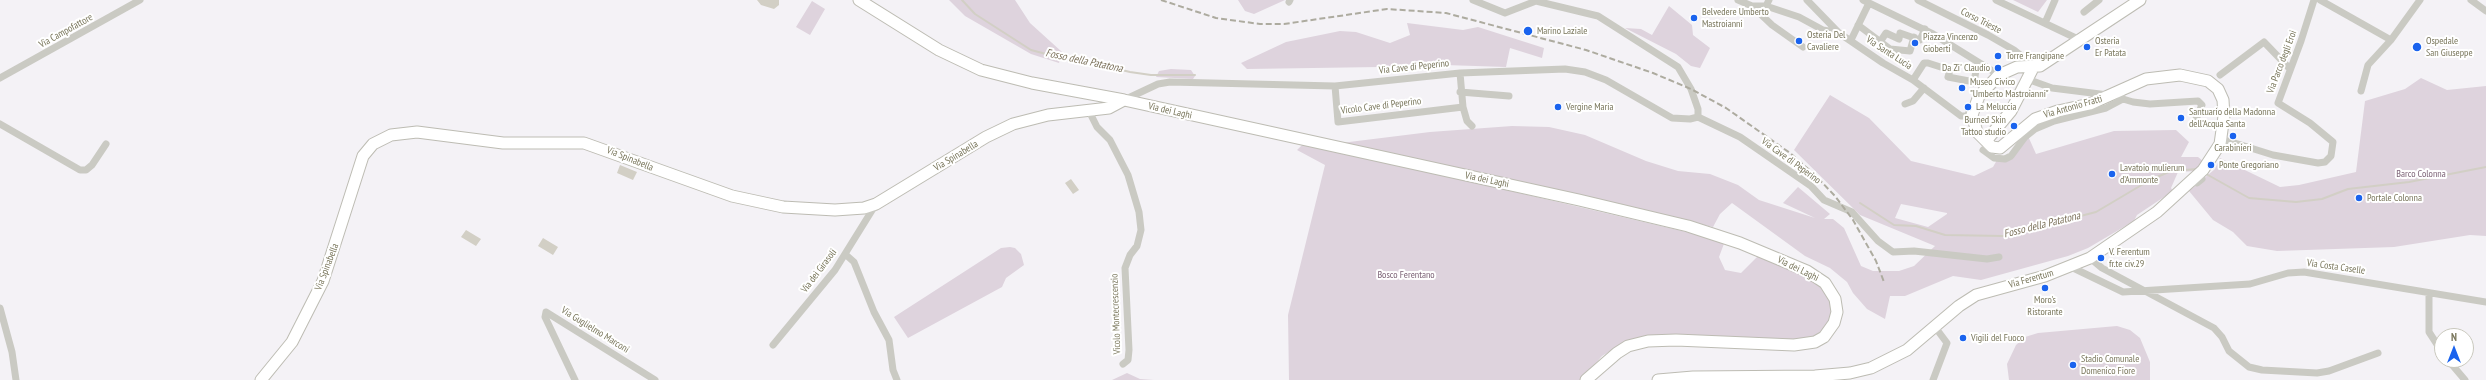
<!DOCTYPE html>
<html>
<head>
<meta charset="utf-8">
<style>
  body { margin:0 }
  #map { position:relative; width:2486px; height:380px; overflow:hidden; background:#f4f2f6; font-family:"PT Sans Narrow",sans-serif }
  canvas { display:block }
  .north { position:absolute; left:2434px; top:328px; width:40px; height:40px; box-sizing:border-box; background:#fff; border:1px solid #c9c8bd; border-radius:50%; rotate:0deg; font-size:11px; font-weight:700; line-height:16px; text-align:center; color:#79765b }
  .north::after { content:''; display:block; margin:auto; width:14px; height:18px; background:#1a63ee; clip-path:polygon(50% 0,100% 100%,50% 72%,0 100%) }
</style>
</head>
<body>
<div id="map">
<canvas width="2486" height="380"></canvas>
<div class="north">N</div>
</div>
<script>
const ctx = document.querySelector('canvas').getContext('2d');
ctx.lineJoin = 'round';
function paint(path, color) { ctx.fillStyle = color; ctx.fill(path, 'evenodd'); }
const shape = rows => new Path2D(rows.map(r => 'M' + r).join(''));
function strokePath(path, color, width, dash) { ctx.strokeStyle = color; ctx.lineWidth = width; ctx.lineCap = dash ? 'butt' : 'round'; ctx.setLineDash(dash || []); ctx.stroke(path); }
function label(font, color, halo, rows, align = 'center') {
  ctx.font = font + ' "PT Sans Narrow",sans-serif'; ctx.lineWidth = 4; ctx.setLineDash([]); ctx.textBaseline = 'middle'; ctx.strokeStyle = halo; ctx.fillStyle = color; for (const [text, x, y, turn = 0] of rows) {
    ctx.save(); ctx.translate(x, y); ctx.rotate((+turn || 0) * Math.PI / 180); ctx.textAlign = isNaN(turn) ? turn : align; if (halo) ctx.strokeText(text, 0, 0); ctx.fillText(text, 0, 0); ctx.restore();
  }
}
paint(shape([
  [949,0,1015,0,1030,23,1062,52,1059,63,1031,54,965,16],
  [1238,0,1285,0,1254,14,1245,11],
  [2013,0,2047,0,2038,12],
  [812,1,825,9,810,35,796,27],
  [1669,6,1692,25,1693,35,1710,48,1700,68,1691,66,1676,54,1625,28,1641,29,1652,35],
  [1407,23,1463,30,1478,27,1544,48,1542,58,1510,48,1506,67,1445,65,1380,71,1379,67,1247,69,1241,63,1286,42,1340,31,1356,32,1390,43,1410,35],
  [1171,69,1191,70,1195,76,1193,79,1156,77,1159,71],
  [2421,78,2447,90,2486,86,2486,236,2470,235,2394,247,2277,251,2247,246,2233,232,2213,220,2189,191,2215,169,2220,158,2280,187,2299,185,2356,172,2365,101,2405,89],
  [1830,95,1869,118,1911,161,1974,176,1993,167,1997,160,2006,160,2028,136,2036,154,2114,131,2176,130,2189,142,2181,157,2198,157,2203,161,2197,171,2178,172,2171,188,2173,191,2137,215,2134,221,2088,248,2068,256,1981,280,1953,276,1905,296,1890,296,1885,319,1867,309,1853,293,1847,282,1830,268,1805,256,1732,203,1720,214,1713,227,1341,143,1430,132,1512,126,1549,127,1585,135,1646,161,1678,171,1710,174,1738,185,1759,200,1815,218,1783,203,1798,187,1830,214,1824,219,1833,219,1844,228,1861,266,1873,271,1899,271,1914,266,1935,246,1860,215,1794,150],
  [1901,204,1947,213,1947,214,1928,227,1895,218],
  [1303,144,1331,149,1725,241,1719,257,1725,270,1741,273,1759,255,1807,274,1830,293,1834,320,1813,341,1622,344,1602,356,1581,380,1289,380,1288,315,1325,165,1297,150],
  [1010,247,1015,248,1021,254,1024,265,1006,278,1002,287,908,338,894,317,1001,248],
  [2117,326,2130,330,2140,338,2150,362,2150,380,2009,380,2007,364,2016,345,2025,337,2038,333],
  [1127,373,1140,379,1154,380,1112,380]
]), '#ded3dd');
paint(shape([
  [757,0,779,0,779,5,774,9,761,5],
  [620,165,637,172,633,180,617,173],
  [1071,179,1079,190,1073,194,1065,183],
  [466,230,481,239,476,246,461,237],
  [543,238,558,247,553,255,538,246]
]), '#d2cfc5');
strokePath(shape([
  [962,0,975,14,1031,50,1065,59,1093,63,1130,72,1151,75,1195,75],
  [2208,175,2249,198,2296,202,2322,199,2348,189,2409,182,2486,167],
  [1860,203,1894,225,1916,226,1945,235,2003,236,2096,212,2150,180,2171,171,2197,169]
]), '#d2cfc5', 2);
const secondary = shape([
  [859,0,939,50,981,70,1032,83,1124,100,1579,200,1688,226,1740,243,1807,271,1825,283,1835,299,1837,312,1834,323,1824,337,1815,342,1794,345,1676,340,1648,341,1628,346,1617,353,1586,380],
  [1986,141,2011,111,2034,66],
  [261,380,292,342,323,281,363,156,373,144,391,135,417,132,503,143,584,143,732,196,783,207,835,210,864,208,876,204,986,137,1013,124,1048,115,1109,108,1124,100],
  [1658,380,1693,377,1815,376,1850,373,1871,368,1907,350,1959,306,1976,295,2045,276,2090,258,2157,212,2203,170,2220,144,2224,116,2223,100,2218,89,2208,81,2180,75,2146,79,2090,104,2058,111,2035,119,2000,148,1992,147,1977,132,1972,115,1979,96,1999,75,2017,67,2040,66,2140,0]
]);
strokePath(secondary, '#bdbcb3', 13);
strokePath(shape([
  [1738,0,1752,6,1766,6,1769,0],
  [1807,0,1839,33,1883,63,1913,80,1961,116,1967,116,1971,109],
  [1863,0,1933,34,1999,75],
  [1918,0,1988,35,2014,50,2034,66],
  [1996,0,2080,40],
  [2320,0,2391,40],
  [2471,0,2486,11],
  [1289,2,1290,0],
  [1752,6,1772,25,1803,47],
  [1766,6,1799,17,1823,30,1839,33],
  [2084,12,2099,0],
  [2045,23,2055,0],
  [1858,25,1890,49,1910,51,1914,37],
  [1851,40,1869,3],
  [1880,42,1886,33,1899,39,1900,33,1920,40,1925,29],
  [1460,73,1463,107,1467,121,1472,126],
  [2220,75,2264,42,2290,69],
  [0,78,140,0],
  [2027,79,2052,88,2108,95],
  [1913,80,1924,63,1928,63,1950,70,1948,77,1990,85],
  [1974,83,1976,70,1980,64],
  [1335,86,1338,122,1463,107],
  [2361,91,2368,65,2391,40,2420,0],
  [1460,92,1509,96],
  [2121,95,2123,99,2133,102,2150,104,2198,101,2202,105,2196,119,2197,125],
  [1124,100,1158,84,1170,82,1335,86,1460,73,1565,69,1585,72,1606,80,1672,118,1690,119,1698,117,1698,109,1691,89,1678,67,1598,16,1536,1,1505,13,1473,0],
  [1905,104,1913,101,1924,88],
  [1089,111,1097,127,1110,140,1128,175,1139,212,1141,230,1137,246,1130,255,1125,268,1129,350,1128,360,1123,364],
  [1698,117,1740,137,1811,186,1824,200,1852,212,1878,241,1893,252,1914,251,1987,259,1999,257],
  [0,124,80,170,86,170,92,165,106,144],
  [2222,139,2273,155,2318,163,2325,162,2331,156,2333,142,2310,123,2278,103,2301,41,2314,0],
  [1983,150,1994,158,2005,159,2011,156,2025,137,2035,129,2054,121,2106,108,2123,99],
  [2192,181,2197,183,2202,179],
  [845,254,854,262,874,312,889,340,893,370,897,380],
  [2090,258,2102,268,2214,328,2222,337,2229,351,2249,367,2262,370,2317,373,2329,371,2378,353],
  [2069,266,2123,292,2250,284,2288,273,2304,272,2486,302],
  [2429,293,2429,332,2442,352],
  [0,308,12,352,16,380],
  [773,345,835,270,876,204],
  [2448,360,2465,380],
  [575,380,545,317,546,312,655,380],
  [1933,380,1947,343,1935,327]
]), '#cacac3', 7);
strokePath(secondary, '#fff', 11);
strokePath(shape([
  [1161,0,1216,18,1260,24,1284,24,1387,9,1446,13,1586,50,1653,73,1691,89,1726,108,1790,153,1814,174,1835,196,1853,220,1876,261,1884,282]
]), '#adab9f', 2, [6, 3]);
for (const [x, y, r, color] of [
  [1694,18,4,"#1a63ee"],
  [1528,31,5,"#1a63ee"],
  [1799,41,4,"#1a63ee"],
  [1915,43,4,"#1a63ee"],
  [2087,47,4,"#1a63ee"],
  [2417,47,5,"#1a63ee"],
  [1998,56,4,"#1a63ee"],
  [1998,68,4,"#1a63ee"],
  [1962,88,4,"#1a63ee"],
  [1558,107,4,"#1a63ee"],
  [1968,107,4,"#1a63ee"],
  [2181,118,4,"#1a63ee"],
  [2014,126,4,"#1a63ee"],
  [2233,136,4,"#1a63ee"],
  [2211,165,4,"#1a63ee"],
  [2112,174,4,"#1a63ee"],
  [2359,198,4,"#1a63ee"],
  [2101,258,4,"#1a63ee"],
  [2045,288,4,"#1a63ee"],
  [1963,338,4,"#1a63ee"],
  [2073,365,4,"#1a63ee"]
]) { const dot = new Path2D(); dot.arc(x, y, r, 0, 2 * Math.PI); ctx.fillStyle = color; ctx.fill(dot); strokePath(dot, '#fff', 1.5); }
label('10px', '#79765b', '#fff', [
  ["Belvedere Umberto",1702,12],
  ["Mastroianni",1702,24],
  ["Marino Laziale",1537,31],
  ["Osteria Del",1807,35],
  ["Cavaliere",1807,47],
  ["Piazza Vincenzo",1923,37],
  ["Gioberti",1923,49],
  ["Osteria",2095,41],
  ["Er Patata",2095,53],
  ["Ospedale",2426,41],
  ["San Giuseppe",2426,53],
  ["Torre Frangipane",2006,56],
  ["Da Zi' Claudio",1990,68,"right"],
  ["Museo Civico",1970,82],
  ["\"Umberto Mastroianni\"",1970,94],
  ["Vergine Maria",1566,107],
  ["La Meluccia",1976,107],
  ["Santuario della Madonna",2189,112],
  ["dell'Acqua Santa",2189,124],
  ["Burned Skin",2006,120,"right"],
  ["Tattoo studio",2006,132,"right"],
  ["Carabinieri",2233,148,"center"],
  ["Ponte Gregoriano",2219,165],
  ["Lavatoio mulierum",2120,168],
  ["d’Ammonte",2120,180],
  ["Portale Colonna",2367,198],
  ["V. Ferentum",2109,252],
  ["fr.te civ.29",2109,264],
  ["Moro's",2045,300,"center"],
  ["Ristorante",2045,312,"center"],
  ["Vigili del Fuoco",1971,338],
  ["Stadio Comunale",2081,359],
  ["Domenico Fiore",2081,371]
], 'left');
label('10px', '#79765b', '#fff', [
  ["Corso Trieste",1981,21,27],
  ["Via Campofattore",66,31,-29],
  ["Via Santa Lucia",1889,53,33],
  ["Via Parco degli Eroi",2282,62,-69],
  ["Via Cave di Peperino",1414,67,-6],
  ["Vicolo Cave di Peperino",1381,106,-7],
  ["Via Antonio Fratti",2073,107,-16],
  ["Via dei Laghi",1170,111,13],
  ["Via Spinabella",956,156,-31],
  ["Via Spinabella",630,159,22],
  ["Via Cave di Peperino",1791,161,36],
  ["Via dei Laghi",1487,180,12],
  ["Via Spinabella",327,267,-69],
  ["Via Costa Caselle",2336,267,8],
  ["Via dei Laghi",1798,269,26],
  ["Via dei Girasoli",819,271,-53],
  ["Via Ferentum",2031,279,-16],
  ["Vicolo Montecrescenzio",1116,314,-92],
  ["Via Guglielmo Marconi",595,330,32]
]);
label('10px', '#7c6276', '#fff', [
  ["Barco Colonna",2421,174],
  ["Bosco Ferentano",1406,275]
]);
label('italic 11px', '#7b715a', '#fff', [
  ["Fosso della Patatona",1084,61,12],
  ["Fosso della Patatona",2042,225,-14]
]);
</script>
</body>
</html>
